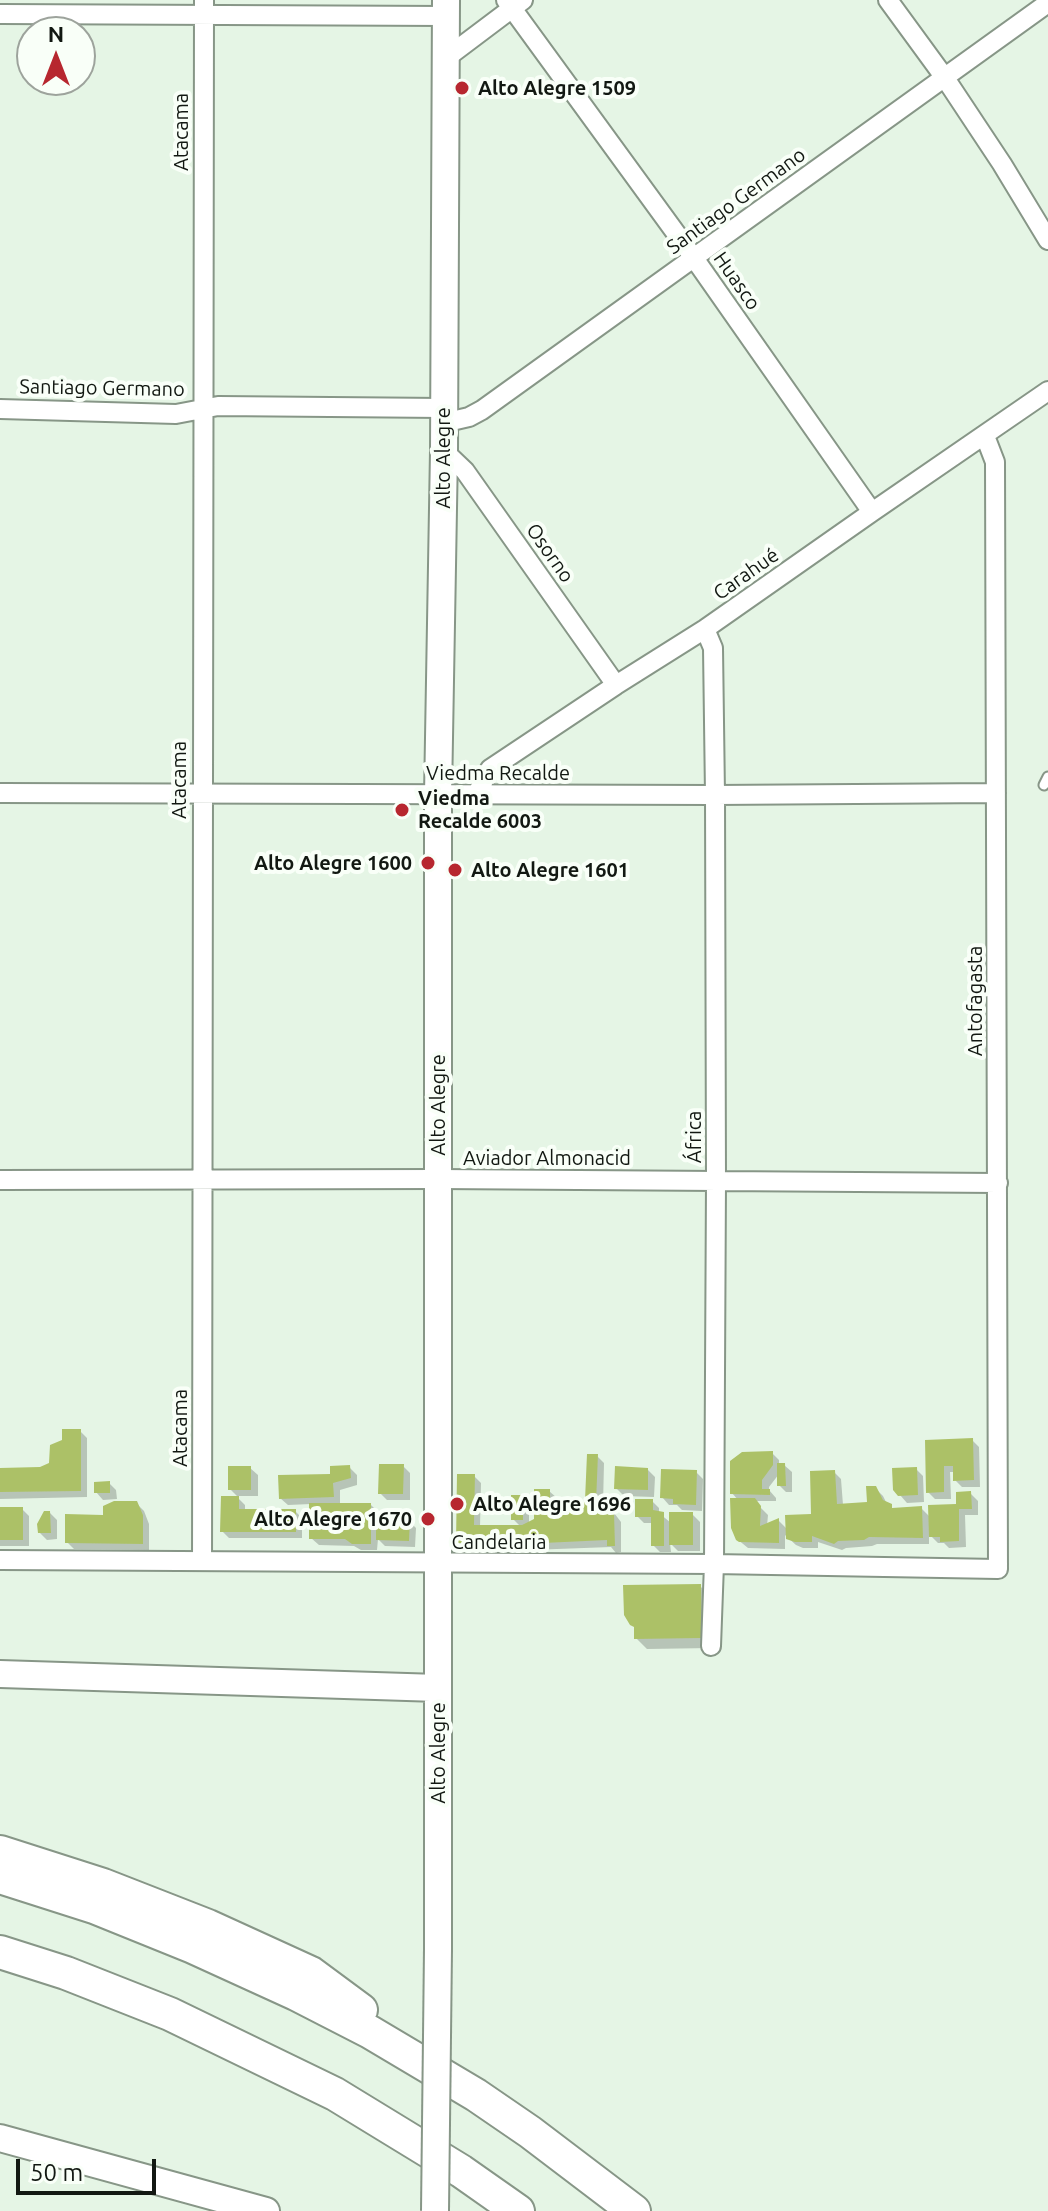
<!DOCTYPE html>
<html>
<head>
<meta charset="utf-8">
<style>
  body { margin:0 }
  #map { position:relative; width:1048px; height:2211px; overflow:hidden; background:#e5f5e5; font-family:Ubuntu,sans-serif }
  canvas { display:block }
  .north { position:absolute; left:16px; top:16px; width:80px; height:80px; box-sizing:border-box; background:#f9fff8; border:2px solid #9da39c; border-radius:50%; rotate:0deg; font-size:22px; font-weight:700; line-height:32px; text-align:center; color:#121812 }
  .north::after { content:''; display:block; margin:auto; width:28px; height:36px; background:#b7272f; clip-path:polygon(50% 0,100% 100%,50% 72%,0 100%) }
  .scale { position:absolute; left:16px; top:2159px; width:140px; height:36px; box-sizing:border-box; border:4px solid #121812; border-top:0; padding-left:10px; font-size:24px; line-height:28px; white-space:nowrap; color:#121812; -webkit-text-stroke:6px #f9fff8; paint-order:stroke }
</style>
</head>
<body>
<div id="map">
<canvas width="1048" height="2211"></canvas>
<div class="north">N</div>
<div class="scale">50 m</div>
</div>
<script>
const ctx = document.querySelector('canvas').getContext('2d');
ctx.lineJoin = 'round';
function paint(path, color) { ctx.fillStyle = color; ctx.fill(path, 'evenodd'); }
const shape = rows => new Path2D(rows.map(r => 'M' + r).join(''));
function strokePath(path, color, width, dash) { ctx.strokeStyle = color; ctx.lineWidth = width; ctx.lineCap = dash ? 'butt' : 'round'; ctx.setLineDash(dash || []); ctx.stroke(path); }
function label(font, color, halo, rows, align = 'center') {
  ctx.font = font + ' Ubuntu,sans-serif'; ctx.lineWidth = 8; ctx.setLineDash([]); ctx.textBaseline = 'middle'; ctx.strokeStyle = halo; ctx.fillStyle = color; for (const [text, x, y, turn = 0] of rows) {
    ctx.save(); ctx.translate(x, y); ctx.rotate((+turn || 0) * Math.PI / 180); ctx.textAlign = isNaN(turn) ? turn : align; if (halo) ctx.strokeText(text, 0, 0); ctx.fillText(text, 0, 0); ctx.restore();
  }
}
paint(shape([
  [80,1431,87,1438,87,1497,0,1499,0,1470,40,1469,51,1464],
  [972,1440,979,1447,980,1487,962,1487,955,1480,955,1472,950,1472,951,1499,935,1499,928,1492,927,1442],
  [772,1453,779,1460,779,1465,784,1465,792,1472,792,1492,786,1492,779,1485,779,1474,769,1487,769,1490,776,1498,776,1501,754,1501,768,1515,767,1526,779,1521,788,1530,814,1516,834,1472,841,1479,843,1505,869,1504,875,1488,883,1496,887,1504,895,1510,921,1508,931,1518,959,1506,970,1493,978,1501,978,1515,965,1515,966,1547,949,1548,944,1543,938,1543,929,1534,929,1544,877,1544,872,1546,846,1548,842,1550,818,1542,818,1548,803,1548,796,1545,785,1535,785,1549,748,1548,737,1539,738,1500,732,1493],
  [597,1456,604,1463,603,1505,608,1505,621,1522,621,1552,616,1553,611,1547,530,1550,465,1550,458,1542,474,1476,481,1483,480,1527,521,1527,513,1519,522,1497,529,1504,529,1524,536,1520,549,1491,557,1498,557,1504,565,1504,572,1511,582,1510],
  [403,1466,410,1473,410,1500,387,1500,380,1493],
  [250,1468,258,1475,258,1496,237,1496,230,1489],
  [350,1468,357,1475,357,1485,340,1490,340,1505,371,1505,378,1512,378,1520,409,1521,416,1528,415,1547,385,1546,378,1539,377,1550,361,1550,354,1546,319,1545,311,1538,311,1504,288,1505,280,1498],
  [916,1469,923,1476,924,1502,907,1503,900,1495],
  [648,1470,655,1477,654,1497,624,1496,616,1488],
  [696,1472,703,1479,702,1511,682,1510,677,1505,669,1505,662,1497],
  [109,1483,116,1490,117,1499,103,1500,96,1492],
  [238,1498,245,1505,245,1511,295,1511,302,1518,302,1538,229,1538,222,1531],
  [652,1501,659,1508,659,1513,671,1523,692,1514,700,1522,700,1551,678,1551,670,1543,671,1552,660,1552,653,1545,653,1523,644,1523,637,1516],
  [136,1503,144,1511,149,1524,149,1550,74,1549,67,1542,105,1517],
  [0,1509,22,1509,29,1516,29,1546,0,1546],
  [50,1513,57,1520,57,1539,47,1540,40,1533],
  [700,1586,711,1597,712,1648,647,1649,636,1638]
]), '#0003');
paint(shape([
  [62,1429,81,1429,81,1491,0,1492,0,1468,40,1467,49,1463,50,1445,62,1440],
  [973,1438,974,1480,953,1481,953,1466,944,1466,944,1492,926,1493,925,1440],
  [773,1451,773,1465,762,1480,762,1489,770,1489,770,1495,730,1494,730,1461,742,1452],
  [587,1454,598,1454,596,1503,609,1503,614,1513,615,1546,607,1546,607,1540,522,1544,456,1543,457,1474,475,1474,474,1525,522,1525,534,1519,534,1489,550,1489,550,1502,565,1502,565,1513,581,1508,585,1500],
  [777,1463,785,1463,786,1486,777,1486],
  [379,1464,404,1464,403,1494,378,1494],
  [350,1465,351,1478,333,1483,334,1497,279,1499,278,1475,330,1474,330,1466],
  [228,1466,251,1466,251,1490,228,1490],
  [615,1466,648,1468,648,1490,614,1489],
  [917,1467,918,1495,898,1496,893,1490,892,1468],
  [661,1469,697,1470,696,1505,673,1504,673,1499,660,1498],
  [835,1470,837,1504,867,1502,866,1486,876,1486,883,1500,892,1504,892,1508,922,1506,923,1538,869,1537,864,1540,838,1541,834,1544,812,1536,812,1542,795,1542,786,1539,785,1515,811,1514,810,1471],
  [110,1481,110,1493,94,1493,94,1482],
  [971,1491,972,1509,959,1509,959,1541,940,1542,940,1537,929,1537,928,1505,956,1504,956,1492],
  [511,1495,523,1495,523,1520,511,1520],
  [221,1496,239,1496,239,1509,296,1509,296,1532,220,1532],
  [730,1498,755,1498,761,1506,760,1526,779,1518,779,1543,739,1542,736,1540,731,1528],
  [635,1499,653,1499,653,1510,664,1512,664,1546,651,1546,651,1517,635,1517],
  [114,1501,137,1501,143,1515,143,1544,65,1543,65,1514,103,1515,103,1506],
  [309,1503,371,1503,371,1544,352,1544,345,1539,309,1539],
  [0,1507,23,1507,23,1540,0,1540],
  [44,1511,50,1511,51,1533,38,1533,37,1524],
  [669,1512,693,1512,693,1545,669,1545],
  [376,1518,410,1519,409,1541,376,1540],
  [701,1584,702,1638,634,1639,634,1627,630,1625,624,1615,623,1585]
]), '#acc167');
const lane = shape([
  [1044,785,1048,777]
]);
const street = shape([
  [506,0,694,258,872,512],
  [888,0,945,78,1002,164,1048,240],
  [0,14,446,16],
  [446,58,523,0],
  [0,409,176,414,218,406,443,408],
  [443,423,469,417,482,410,1048,3],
  [444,451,465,471,616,685],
  [705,629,713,648,715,795,716,1182,714,1564,711,1646],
  [0,793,715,795,996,793],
  [476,795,490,769,616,685,705,629,872,512,1048,391],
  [0,1180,438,1179,998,1183],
  [0,1560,714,1564,998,1569,995,462,985,436],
  [202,1561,204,0]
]);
const secondary = shape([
  [0,1674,438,1688],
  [438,1949,438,795,444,451,446,0],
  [0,2138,266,2211]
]);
const highway = shape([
  [0,1852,103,1885,208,1926,311,1973,361,2010],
  [0,1877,94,1907,193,1947,296,1994,370,2032,476,2095,530,2132,634,2211],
  [0,1952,66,1973,170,2014,335,2094,461,2171,518,2211]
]);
strokePath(lane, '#879687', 13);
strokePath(street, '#879687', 22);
strokePath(secondary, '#879687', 30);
strokePath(highway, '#879687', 36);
strokePath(lane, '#fff', 9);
strokePath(street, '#fff', 18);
strokePath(secondary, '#fff', 26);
strokePath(highway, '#fff', 32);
const secondaryBridge = shape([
  [435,2211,438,1949]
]);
strokePath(secondaryBridge, '#879687', 30, []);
strokePath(secondaryBridge, '#fff', 26);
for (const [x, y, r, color] of [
  [462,88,8,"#b7272f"],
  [402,810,8,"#b7272f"],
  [428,863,8,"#b7272f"],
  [455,870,8,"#b7272f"],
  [457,1504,8,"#b7272f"],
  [428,1519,8,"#b7272f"]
]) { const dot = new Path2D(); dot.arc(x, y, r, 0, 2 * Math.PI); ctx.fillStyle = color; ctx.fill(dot); strokePath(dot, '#f9fff8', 3); }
label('bold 20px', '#121812', '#f9fff8', [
  ["Alto Alegre 1509",478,88],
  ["Viedma",418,798],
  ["Recalde 6003",418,821],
  ["Alto Alegre 1600",412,863,"right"],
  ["Alto Alegre 1601",471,870],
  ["Alto Alegre 1696",473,1504],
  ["Alto Alegre 1670",412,1519,"right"]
], 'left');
label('20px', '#121812', '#f9fff8', [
  ["Atacama",181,132,-90],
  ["Santiago Germano",736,201,-36],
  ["Huasco",737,281,55],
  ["Santiago Germano",102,388,1],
  ["Alto Alegre",443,458,-90],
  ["Osorno",550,553,55],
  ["Carahué",746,574,-35],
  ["Viedma Recalde",498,773],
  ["Atacama",179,780,-90],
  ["Antofagasta",975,1001,-90],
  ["Alto Alegre",438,1105,-90],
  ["África",694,1137,-90],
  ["Aviador Almonacid",547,1158],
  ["Atacama",180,1428,-90],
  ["Candelaria",499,1542],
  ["Alto Alegre",438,1753,-90]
]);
</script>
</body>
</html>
